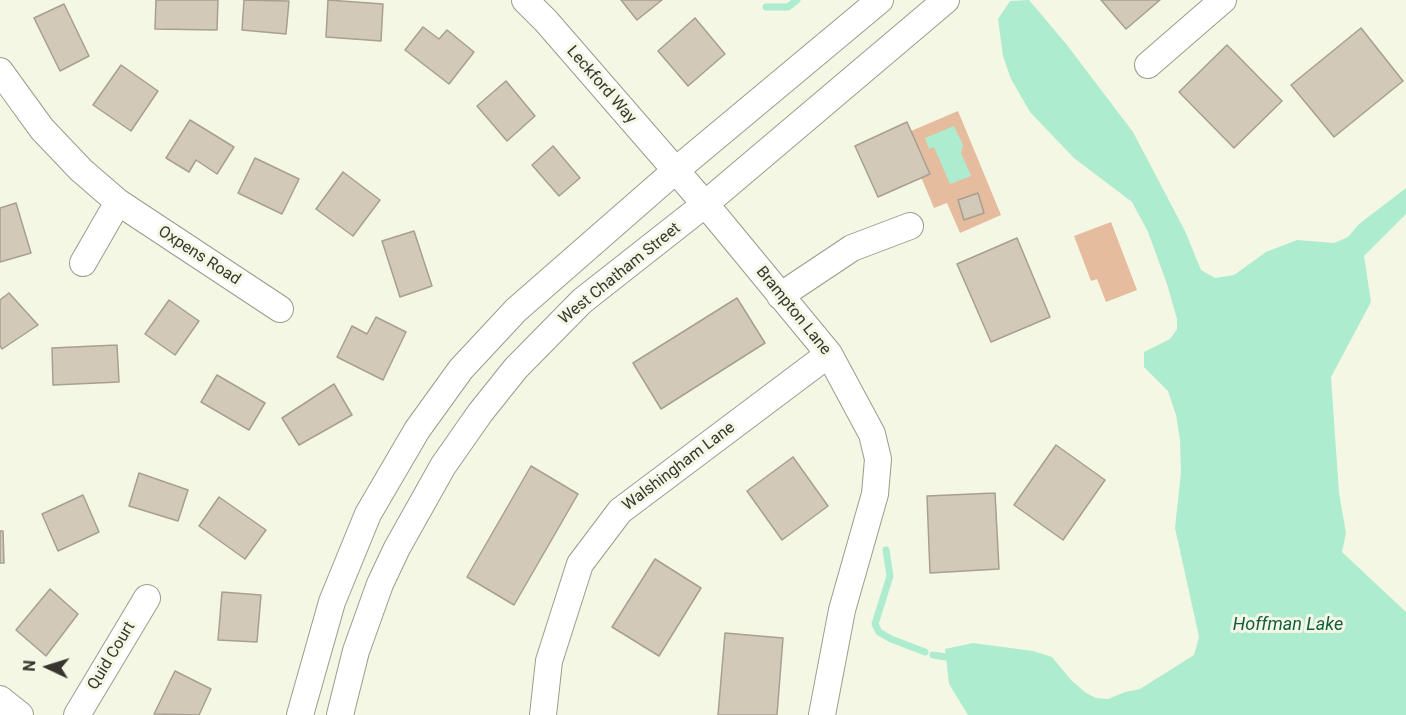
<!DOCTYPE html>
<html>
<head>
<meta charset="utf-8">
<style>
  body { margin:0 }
  #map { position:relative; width:1406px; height:715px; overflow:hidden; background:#f5f7e5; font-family:Roboto,sans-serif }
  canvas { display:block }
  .north { position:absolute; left:18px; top:637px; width:60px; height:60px; -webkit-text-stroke:4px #f5f7e5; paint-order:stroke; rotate:274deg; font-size:16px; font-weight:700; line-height:24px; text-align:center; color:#36362f }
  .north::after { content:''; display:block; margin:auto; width:21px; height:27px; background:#36362f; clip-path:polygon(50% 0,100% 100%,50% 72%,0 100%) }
</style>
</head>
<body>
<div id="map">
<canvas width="1406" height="715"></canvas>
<div class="north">N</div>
</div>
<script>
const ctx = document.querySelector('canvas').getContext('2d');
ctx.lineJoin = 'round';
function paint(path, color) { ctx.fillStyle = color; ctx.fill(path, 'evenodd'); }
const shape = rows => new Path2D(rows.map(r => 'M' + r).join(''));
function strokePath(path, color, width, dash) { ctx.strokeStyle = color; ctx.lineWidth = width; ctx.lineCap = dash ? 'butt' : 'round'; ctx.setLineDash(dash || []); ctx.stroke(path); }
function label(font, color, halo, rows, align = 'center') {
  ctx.font = font + ' Roboto,sans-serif'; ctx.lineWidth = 6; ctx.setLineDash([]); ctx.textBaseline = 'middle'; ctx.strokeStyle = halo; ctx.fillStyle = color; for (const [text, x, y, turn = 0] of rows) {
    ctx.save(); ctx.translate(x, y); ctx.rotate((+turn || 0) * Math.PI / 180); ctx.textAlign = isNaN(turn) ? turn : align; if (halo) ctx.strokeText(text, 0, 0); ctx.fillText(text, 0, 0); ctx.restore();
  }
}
paint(shape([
  [958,111,1001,215,960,233,947,203,934,208,921,177,930,173,911,131],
  [1111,222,1137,290,1106,302,1097,279,1091,281,1074,236]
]), '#e6bc9f');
paint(shape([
  [1029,0,1067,45,1133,132,1185,231,1201,270,1215,278,1234,275,1266,252,1297,240,1334,243,1348,237,1359,224,1406,188,1406,214,1364,256,1371,302,1331,377,1339,493,1346,533,1342,552,1406,612,1406,715,968,715,949,684,945,649,973,643,1033,651,1052,657,1071,680,1086,693,1096,698,1108,699,1125,692,1140,689,1194,655,1199,637,1175,528,1181,472,1180,440,1176,415,1168,391,1144,367,1144,352,1170,339,1177,329,1177,319,1167,284,1148,232,1132,202,1074,158,1030,112,1011,79,1003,56,998,19,1010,1],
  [954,126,963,145,961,153,971,176,950,184,934,147,929,149,925,138]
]), '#aeecd0');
strokePath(shape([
  [766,7,788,7,797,0],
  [886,550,890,576,875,624,879,632,891,639,925,652],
  [933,655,946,657]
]), '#aeecd0', 7);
const building = shape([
  [156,0,218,0,217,30,155,29,156,0],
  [244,0,289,1,286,34,242,30,244,0],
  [328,0,383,4,381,41,326,37,328,0],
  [621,0,662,0,637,20,621,0],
  [1101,0,1160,0,1126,29,1101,0],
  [64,4,89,56,60,71,34,18,64,4],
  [695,18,725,54,688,86,658,51,695,18],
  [423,27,439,39,447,30,474,52,449,84,405,50,423,27],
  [1361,28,1403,81,1334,137,1291,85,1361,28],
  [1227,45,1282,101,1234,148,1179,92,1227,45],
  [121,65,158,91,131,131,93,105,121,65],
  [506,81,535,116,507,141,477,106,506,81],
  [190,120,234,147,217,174,196,160,189,172,166,158,190,120],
  [907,122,930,174,878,197,855,146,907,122],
  [553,146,580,178,559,196,532,165,553,146],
  [255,158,299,179,282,214,238,193,255,158],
  [343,172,380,200,353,236,316,209,343,172],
  [978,193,984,213,964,220,958,200,978,193],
  [16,203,31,253,0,262,0,208,16,203],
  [414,231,432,286,400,297,382,241,414,231],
  [1017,238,1050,317,991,342,957,264,1017,238],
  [9,293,38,325,2,349,0,346,0,300,9,293],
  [737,298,765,343,661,409,633,363,737,298],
  [169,300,199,321,175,355,145,334,169,300],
  [376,317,406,332,383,380,337,357,352,326,367,334,376,317],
  [117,345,119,382,53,385,52,348,117,345],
  [217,375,265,403,249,430,201,402,217,375],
  [334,384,352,415,299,445,282,418,334,384],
  [1056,445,1105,480,1063,540,1014,505,1056,445],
  [793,457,828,506,782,540,747,491,793,457],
  [531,466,578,494,514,605,467,577,531,466],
  [139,473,188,490,178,521,129,506,139,473],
  [995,493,999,569,930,573,927,496,995,493],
  [83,495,99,532,58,551,42,514,83,495],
  [219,497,266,530,245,559,199,526,219,497],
  [0,531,3,531,4,563,0,563,0,531],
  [655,559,701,588,659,656,612,627,655,559],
  [50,589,78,614,46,656,16,630,50,589],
  [222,592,261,595,257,642,218,640,222,592],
  [725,633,783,638,777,715,718,715,725,633],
  [175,671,211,689,199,715,154,714,175,671]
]);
paint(building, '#d2c9b9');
strokePath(building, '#a79f90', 1.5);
const minor = shape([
  [525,0,546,21,717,218,829,354,872,434,878,459,875,494,842,610,822,715],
  [1148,65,1223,0],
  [0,71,42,129,81,170,118,202,280,309],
  [83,263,118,202],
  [780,296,852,248,910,226],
  [0,699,20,715],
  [77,715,147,598],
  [300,715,332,602,368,514,417,430,461,369,516,310,675,171,880,0],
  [340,715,356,651,380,584,397,548,443,466,480,413,516,368,582,301,704,205,946,0],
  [543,715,549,661,580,564,620,511,829,354]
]);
strokePath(minor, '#9b9c8c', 28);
strokePath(minor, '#fff', 26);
label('16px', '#36362f', '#f5f7e5', [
  ["Leckford Way",601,85,49],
  ["Oxpens Road",199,256,33],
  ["West Chatham Street",620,274,-39],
  ["Brampton Lane",793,311,51],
  ["Walshingham Lane",679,467,-37],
  ["Quid Court",112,656,-59]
]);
label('italic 18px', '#115d44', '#f5f7e5', [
  ["Hoffman Lake",1288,625]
]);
</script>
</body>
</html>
